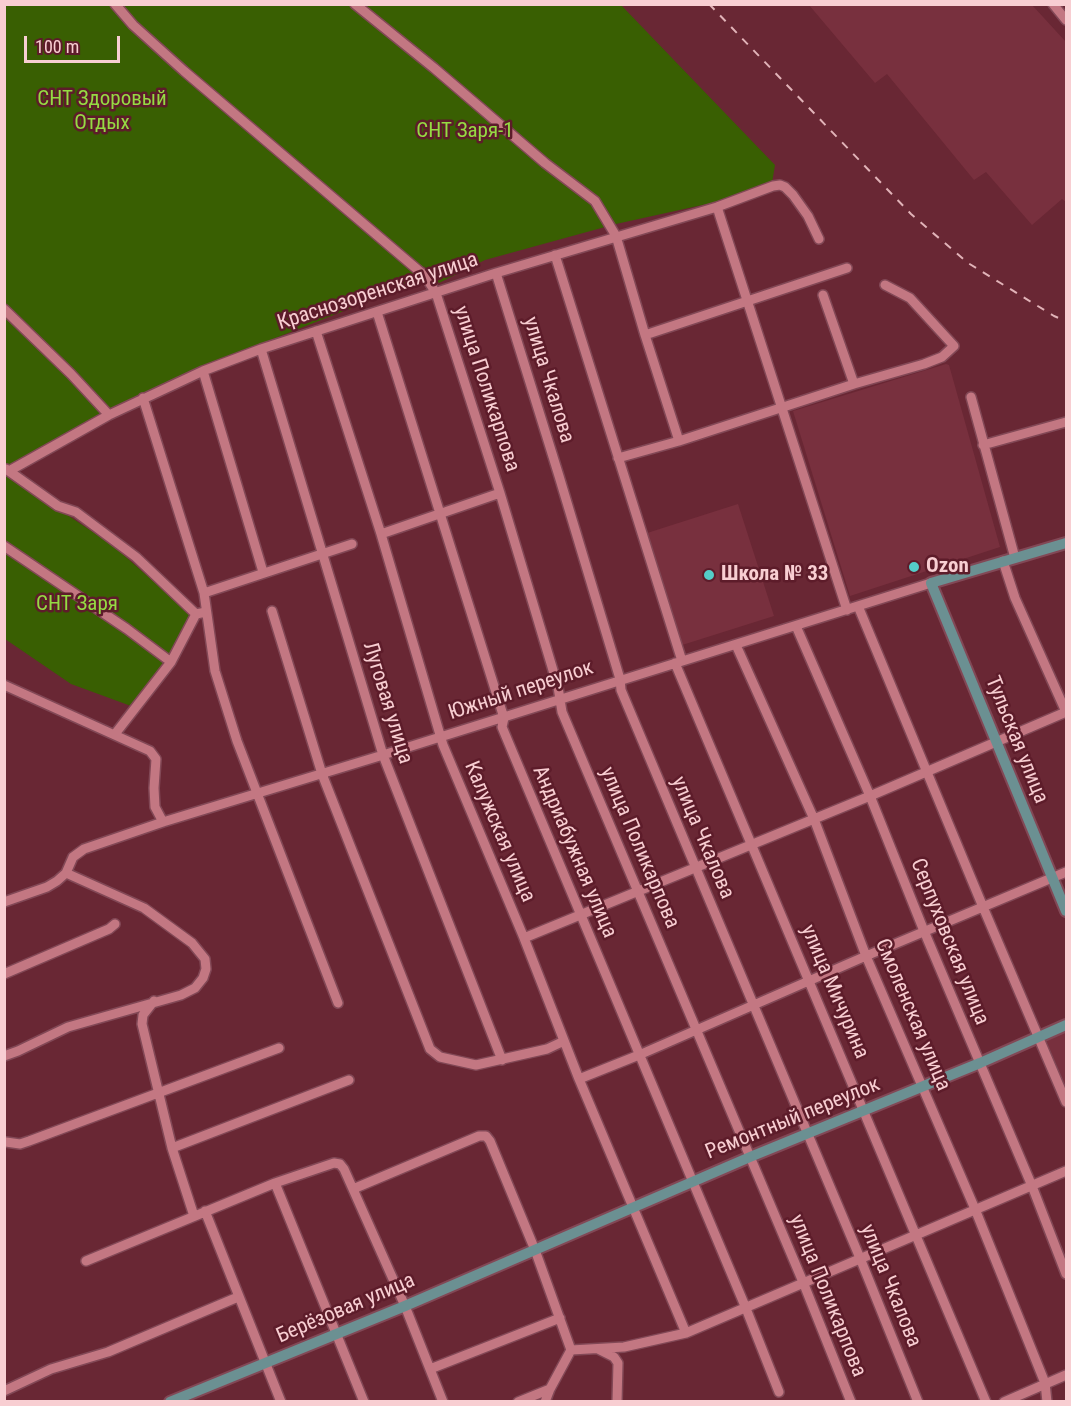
<!DOCTYPE html>
<html>
<head>
<meta charset="utf-8">
<style>
  body { margin:0 }
  #map { position:relative; width:1071px; height:1406px; overflow:hidden; background:#692734; font-family:"Roboto Condensed",sans-serif }
  canvas { display:block }
  .frame { position:absolute; inset:0; border:6px solid #f8ced2; pointer-events:none }
  .scale { position:absolute; left:24px; top:36px; width:96px; height:27px; box-sizing:border-box; border:3px solid #f8ced2; border-top:0; padding-left:8px; font-size:18px; line-height:21px; white-space:nowrap; color:#f8ced2; -webkit-text-stroke:4px #5d1c2a; paint-order:stroke }
</style>
</head>
<body>
<div id="map">
<canvas width="1071" height="1406"></canvas>
<div class="frame"></div>
<div class="scale">100 m</div>
</div>
<script>
const ctx = document.querySelector('canvas').getContext('2d');
ctx.lineJoin = 'round';
function paint(path, color) { ctx.fillStyle = color; ctx.fill(path, 'evenodd'); }
const shape = rows => new Path2D(rows.map(r => 'M' + r).join(''));
function strokePath(path, color, width, dash) { ctx.strokeStyle = color; ctx.lineWidth = width; ctx.lineCap = dash ? 'butt' : 'round'; ctx.setLineDash(dash || []); ctx.stroke(path); }
function label(font, color, halo, rows, align = 'center') {
  ctx.font = font + ' "Roboto Condensed",sans-serif'; ctx.lineWidth = 5; ctx.setLineDash([]); ctx.textBaseline = 'middle'; ctx.strokeStyle = halo; ctx.fillStyle = color; for (const [text, x, y, turn = 0] of rows) {
    ctx.save(); ctx.translate(x, y); ctx.rotate((+turn || 0) * Math.PI / 180); ctx.textAlign = isNaN(turn) ? turn : align; if (halo) ctx.strokeText(text, 0, 0); ctx.fillText(text, 0, 0); ctx.restore();
  }
}
paint(shape([
  [809,5,1032,5,1066,42,1066,202,1062,199,1032,225,986,172,974,180,887,74,875,83],
  [946,364,949,365,1000,547,850,596,793,411],
  [738,504,774,616,679,646,644,534],
  [1066,1031,1066,1088,1046,1040]
]), '#78303e');
paint(shape([
  [5,5,621,5,775,165,772,183,716,202,616,224,485,260,439,283,424,266,420,281,245,350,138,396,41,447,5,471],
  [4,473,111,544,191,614,166,662,131,706,71,684,5,639]
]), '#395f02');
const minor = shape([
  [115,4,133,25,184,71,425,276,436,293,500,493,558,687,562,712,803,1282,851,1402],
  [355,4,434,68,545,163,595,201,616,236,645,335,679,441],
  [1053,4,1066,20],
  [717,207,847,610],
  [555,255,682,661],
  [496,273,559,476,620,679,621,690,860,1258,918,1402],
  [823,295,854,384],
  [4,309,71,374,109,415],
  [377,312,504,718,502,727,745,1306,779,1392],
  [316,331,381,534,443,745,524,938,579,1079,686,1333],
  [645,335,847,268],
  [261,349,383,755,502,1060],
  [203,371,263,572],
  [971,397,1015,558],
  [143,398,204,593,215,671,237,741,338,1003],
  [983,445,1066,422],
  [618,458,679,441,854,384,924,364,942,357,954,346,910,298,885,285],
  [6,469,58,506,76,512,136,557,196,614,206,612],
  [9,471,109,415,203,371,261,349,496,273,717,207,773,186,780,185,785,187,793,195,808,216,819,239],
  [381,534,500,493],
  [4,546,127,629,171,662],
  [1003,561,1015,598,1066,712],
  [204,593,352,544],
  [858,606,983,907,1066,1102],
  [272,611,322,774,430,1049,440,1057,476,1065,547,1049,564,1041],
  [796,626,870,796,924,931,1032,1186,1066,1274],
  [736,645,814,819,866,956,975,1209,1045,1383,1047,1402],
  [675,663,986,1402],
  [4,685,150,751,156,759,154,788,155,807,163,822],
  [115,734,171,662,196,614],
  [4,902,47,887,57,881,66,873,73,857,84,849,163,822,383,755,931,583],
  [524,938,870,796,1066,712],
  [4,974,109,929,115,924],
  [154,1001,143,1015,142,1024,172,1148,194,1216],
  [4,1056,18,1051,68,1027,181,995,195,988,203,978,206,969,205,959,192,943,144,908,66,873],
  [579,1079,639,1055,866,956,1066,872],
  [6,1142,20,1144,29,1141,279,1048],
  [172,1148,349,1080],
  [275,1183,364,1402],
  [353,1189,479,1136,486,1136,490,1141,535,1250,571,1350],
  [205,1211,281,1402],
  [86,1261,275,1183,334,1163,340,1164,344,1169,405,1306,443,1402],
  [598,1349,614,1357,618,1363,617,1402],
  [571,1350,624,1347,686,1333,1066,1171],
  [430,1369,560,1318],
  [4,1391,51,1369,108,1352,238,1297],
  [518,1402,550,1389],
  [545,1402,550,1389,571,1350],
  [1004,1402,1066,1375]
]);
const major = shape([
  [1066,543,931,583,1066,911],
  [170,1402,405,1306,750,1157,980,1063,1066,1025]
]);
strokePath(minor, '#824856', 12);
strokePath(major, '#824856', 14);
strokePath(minor, '#c37782', 9);
strokePath(major, '#6b9092', 10);
strokePath(shape([
  [709,4,911,214,968,263,1054,316,1066,321]
]), '#e1b3b8', 2, [8, 8]);
for (const [x, y, r, color] of [
  [914,567,6,"#54cdc8"],
  [709,575,6,"#54cdc8"]
]) { const dot = new Path2D(); dot.arc(x, y, r, 0, 2 * Math.PI); ctx.fillStyle = color; ctx.fill(dot); strokePath(dot, '#5d1c2a', 2); }
label('21px', '#95db43', '#5d1c2a', [
  ["СНТ Здоровый",102,100],
  ["Отдых",102,124],
  ["СНТ Заря-1",465,132],
  ["СНТ Заря",77,605]
]);
label('21px', '#f8ced2', '#5d1c2a', [
  ["Краснозоренская улица",378,292,-18],
  ["улица Чкалова",548,380,73],
  ["улица Поликарпова",486,389,72],
  ["Южный переулок",521,691,-18],
  ["Луговая улица",387,703,73],
  ["Тульская улица",1016,740,68],
  ["Калужская улица",499,832,67],
  ["улица Чкалова",702,838,67],
  ["улица Поликарпова",639,848,67],
  ["Андриабужная улица",574,852,67],
  ["Серпуховская улица",949,942,68],
  ["улица Мичурина",834,992,67],
  ["Смоленская улица",912,1015,67],
  ["Ремонтный переулок",793,1119,-22],
  ["улица Чкалова",890,1286,68],
  ["улица Поликарпова",827,1296,68],
  ["Берёзовая улица",346,1309,-23]
]);
label('bold 21px', '#f8ced2', '#5d1c2a', [
  ["Ozon",926,567],
  ["Школа № 33",721,575]
], 'left');
</script>
</body>
</html>
